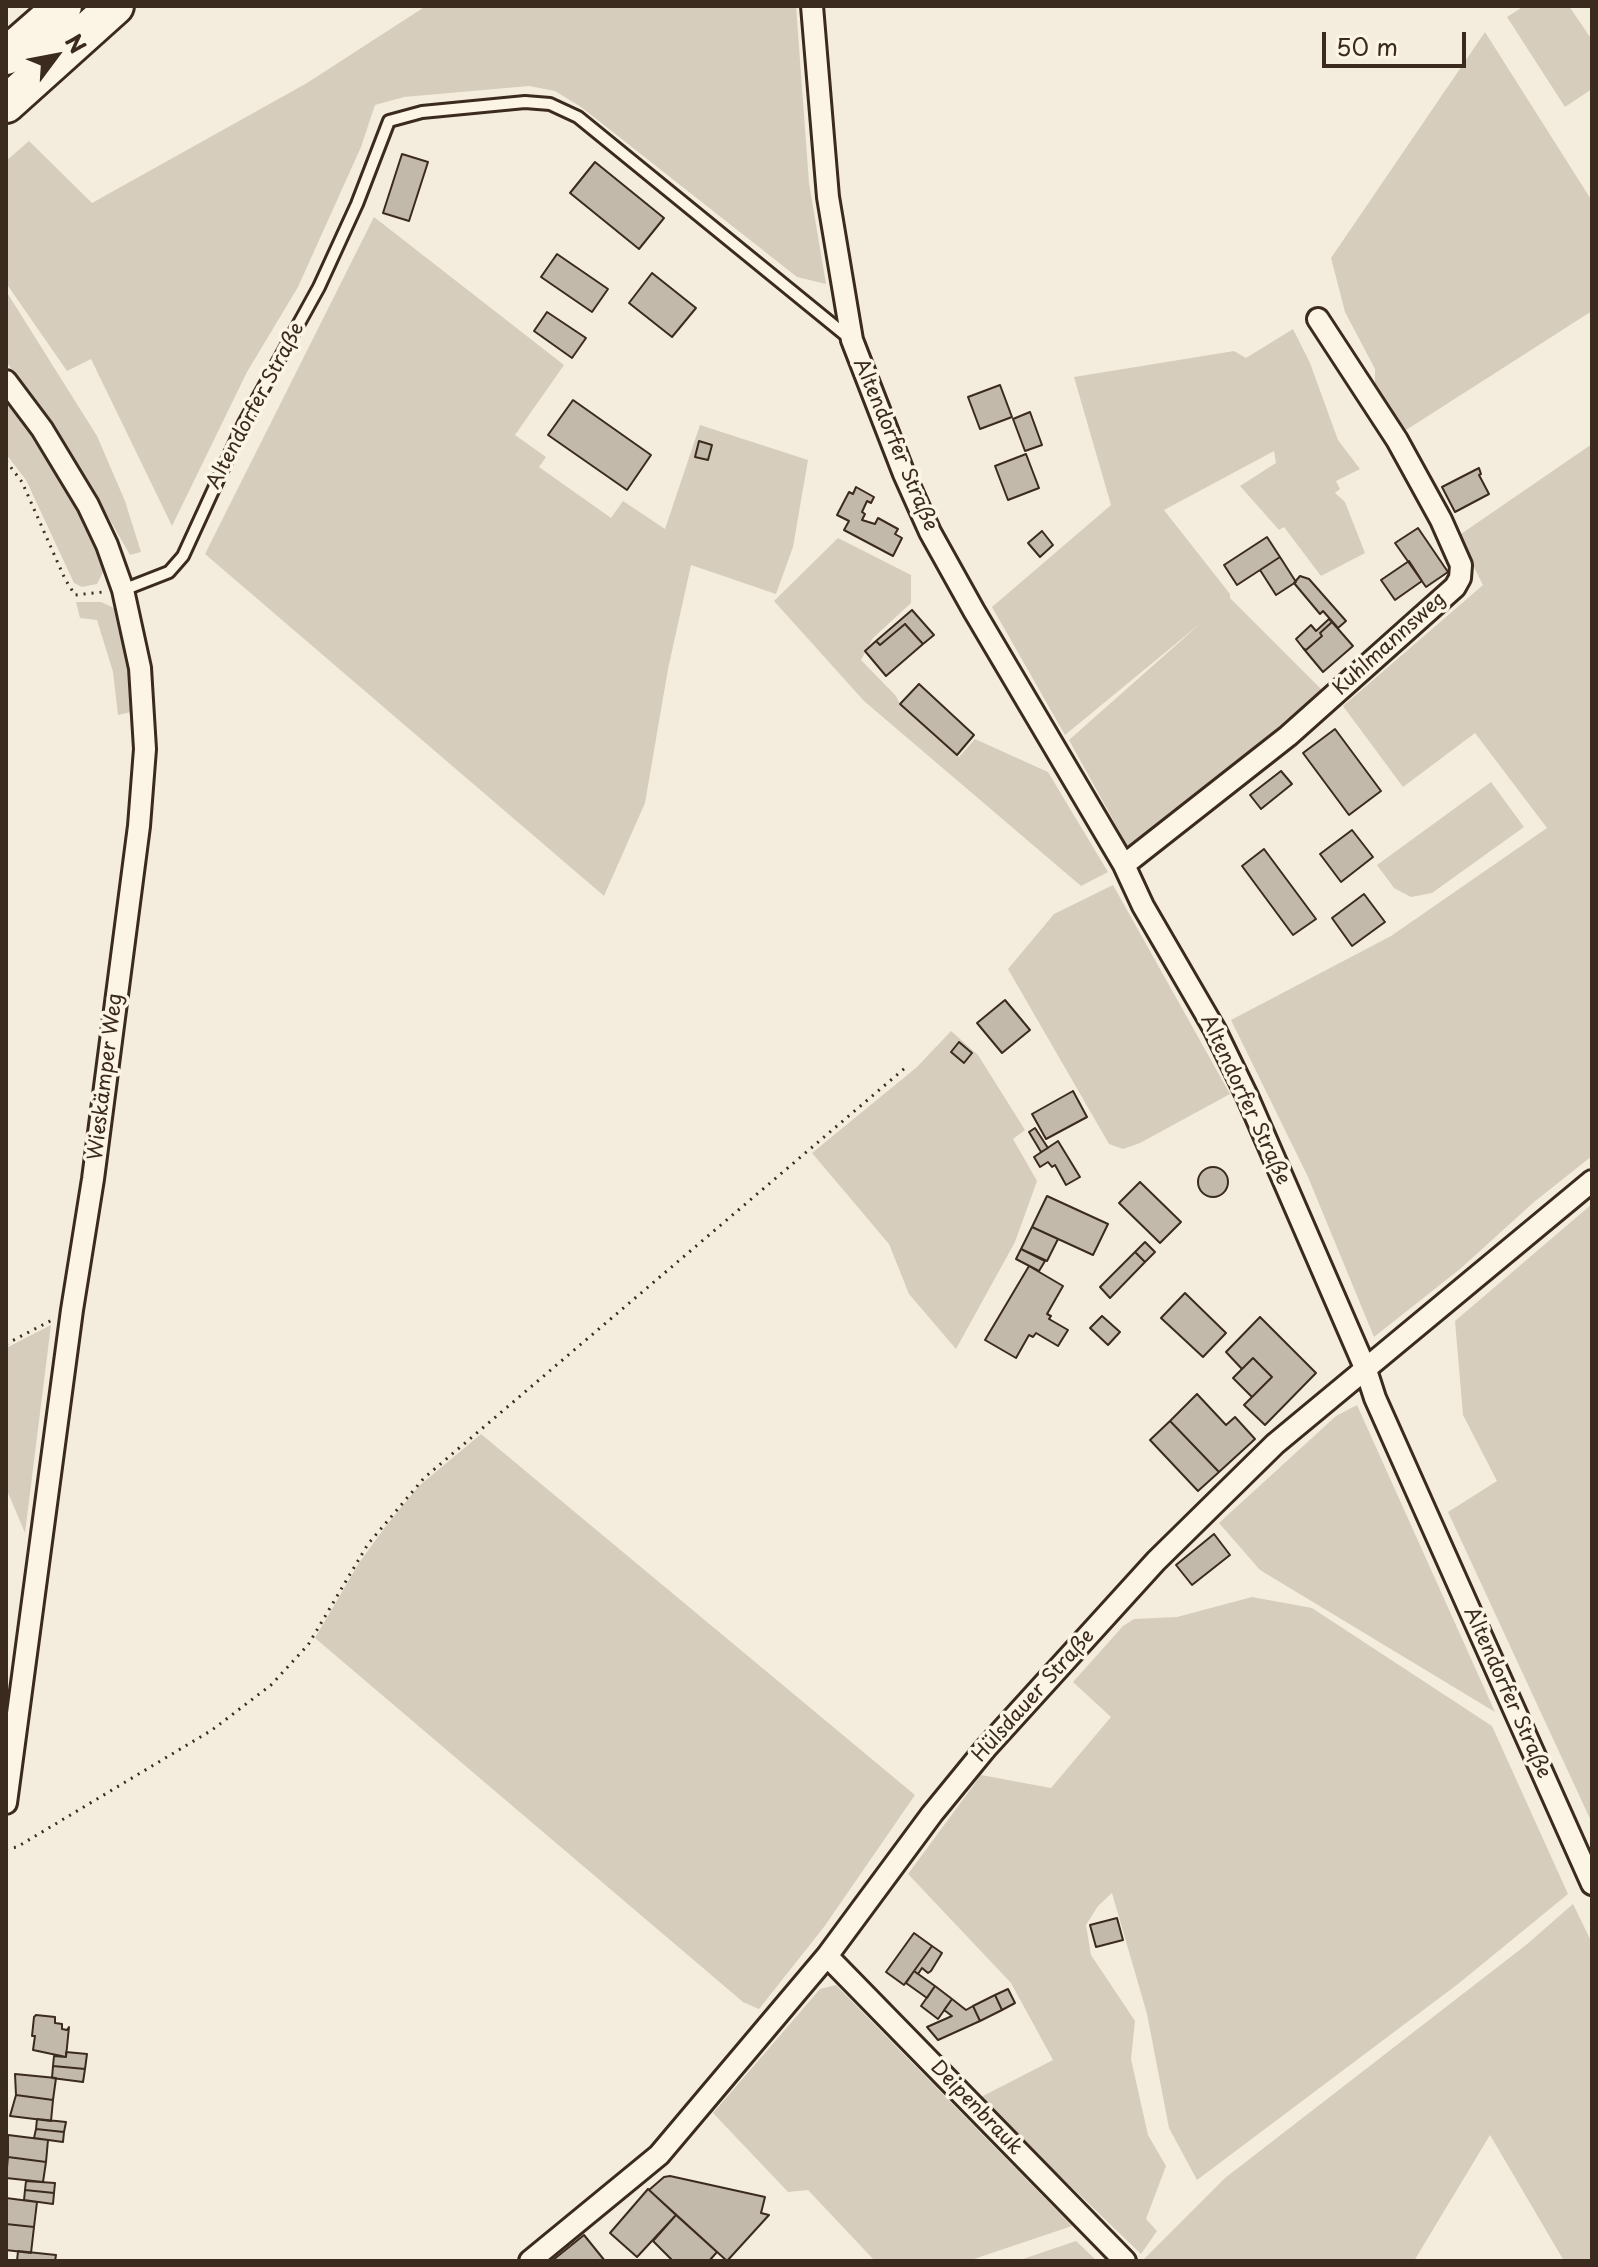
<!DOCTYPE html>
<html>
<head>
<meta charset="utf-8">
<style>
  body { margin:0 }
  #map { position:relative; width:1598px; height:2267px; overflow:hidden; background:#f4eddd; font-family:"Playpen Sans",sans-serif }
  canvas { display:block }
  .frame { position:absolute; inset:0; border:8px solid #3b2a1e; pointer-events:none }
  .north { position:absolute; left:16px; top:16px; width:80px; height:80px; -webkit-text-stroke:6px #fcf5e5; paint-order:stroke; rotate:58deg; font-size:22px; font-weight:700; line-height:32px; text-align:center; color:#3b2a1e }
  .north::after { content:''; display:block; margin:auto; width:28px; height:36px; background:#3b2a1e; clip-path:polygon(50% 0,100% 100%,50% 72%,0 100%) }
  .scale { position:absolute; left:1322px; top:32px; width:144px; height:36px; box-sizing:border-box; border:4px solid #3b2a1e; border-top:0; padding-left:10px; font-size:24px; line-height:28px; white-space:nowrap; color:#3b2a1e; -webkit-text-stroke:6px #fcf5e5; paint-order:stroke }
</style>
</head>
<body>
<div id="map">
<canvas width="1598" height="2267"></canvas>
<div class="frame"></div>
<div class="north">N</div>
<div class="scale">50 m</div>
</div>
<script>
const ctx = document.querySelector('canvas').getContext('2d');
ctx.lineJoin = 'round';
function paint(path, color) { ctx.fillStyle = color; ctx.fill(path, 'evenodd'); }
const shape = rows => new Path2D(rows.map(r => 'M' + r).join(''));
function strokePath(path, color, width, dash) { ctx.strokeStyle = color; ctx.lineWidth = width; ctx.lineCap = dash ? 'butt' : 'round'; ctx.setLineDash(dash || []); ctx.stroke(path); }
function label(font, color, halo, rows, align = 'center') {
  ctx.font = font + ' "Playpen Sans",sans-serif'; ctx.lineWidth = 7; ctx.setLineDash([]); ctx.textBaseline = 'middle'; ctx.strokeStyle = halo; ctx.fillStyle = color; for (const [text, x, y, turn = 0] of rows) {
    ctx.save(); ctx.translate(x, y); ctx.rotate((+turn || 0) * Math.PI / 180); ctx.textAlign = isNaN(turn) ? turn : align; if (halo) ctx.strokeText(text, 0, 0); ctx.fillText(text, 0, 0); ctx.restore();
  }
}
paint(shape([
  [426,6,796,6,809,183,826,284,797,277,581,107,555,91,529,86,404,97,375,105,361,147,298,287,247,372,172,526,91,359,67,371,6,283,6,161,29,141,92,203,307,83],
  [1524,6,1569,6,1592,40,1592,89,1565,107,1507,17],
  [1485,32,1592,201,1592,311,1403,432,1375,388,1375,369,1345,312,1331,258],
  [374,217,564,365,515,435,546,457,539,467,611,518,623,501,665,529,700,425,808,460,793,547,776,594,691,565,668,669,645,803,604,896,205,554],
  [6,291,97,436,125,501,141,552,130,555,98,499,6,361],
  [1293,329,1310,363,1338,440,1360,469,1336,481,1340,489,1335,493,1345,502,1365,553,1321,576,1284,527,1279,530,1240,486,1276,463,1274,451,1164,510,1230,594,1230,598,1322,690,1217,778,1128,847,1069,740,1201,623,1065,735,992,607,1111,505,1074,377,1234,351,1246,358],
  [6,396,70,490,91,527,105,568,97,584,82,587,74,583,26,480,6,454],
  [1592,444,1592,1156,1534,1202,1460,1269,1374,1337,1308,1177,1231,1020,1391,936,1547,828,1475,733,1403,787,1343,706,1483,585,1458,536],
  [838,538,911,575,911,603,873,638,861,660,896,696,900,704,959,757,975,739,1048,772,1108,872,1081,886,864,701,774,601],
  [76,602,101,602,112,607,121,615,131,665,135,711,118,715,113,672,97,620,80,618],
  [1491,782,1524,827,1432,893,1411,897,1394,888,1377,865],
  [1113,885,1230,1094,1140,1143,1123,1149,1109,1144,1008,969,1054,914],
  [951,1031,978,1055,1025,1130,1013,1139,1037,1181,1015,1242,956,1349,909,1294,889,1244,812,1153,917,1067],
  [1592,1204,1592,1823,1448,1512,1497,1481,1463,1415,1455,1321],
  [51,1325,25,1533,6,1488,6,1348],
  [1357,1405,1495,1712,1260,1570,1219,1523,1336,1416],
  [481,1434,915,1795,824,1927,759,2009,743,2002,315,1638,359,1563,385,1527,419,1486],
  [1252,1597,1312,1608,1492,1726,1568,1894,1458,1984,1197,2180,1169,2128,1147,2014,1112,1893,1098,1906,1086,1925,1091,1955,1135,2021,1131,2059,1148,2135,1166,2166,1146,2219,1157,2231,1141,2254,979,2098,1053,2060,1011,1983,908,1874,981,1775,1051,1788,1111,1717,1073,1682,1123,1626,1134,1619,1177,1617],
  [1573,1904,1592,1943,1592,2261,1564,2261,1490,2135,1414,2261,1142,2261,1225,2178,1526,1945],
  [836,1985,1072,2226,968,2261,875,2261,808,2190,788,2192,713,2113,820,1989],
  [1076,2241,1097,2261,1017,2261]
]), '#d6cdbd');
const building = shape([
  [402,154,428,162,409,221,383,213,402,154],
  [595,162,664,218,639,249,570,193,595,162],
  [557,254,608,289,592,312,541,277,557,254],
  [652,273,696,308,672,337,629,303,652,273],
  [547,312,586,338,572,358,534,331,547,312],
  [1000,385,1012,417,980,429,968,397,1000,385],
  [573,400,651,455,627,490,548,435,573,400],
  [1030,412,1042,445,1025,451,1013,419,1030,412],
  [699,441,712,445,708,460,695,457,699,441],
  [1026,454,1039,488,1008,500,995,466,1026,454],
  [1479,468,1481,474,1479,475,1489,494,1455,512,1442,487,1479,468],
  [856,487,874,497,871,503,867,501,862,512,865,514,862,520,875,524,878,518,898,529,895,534,902,538,893,556,844,530,849,521,837,515,849,492,853,494,856,487],
  [1418,528,1448,572,1426,587,1395,543,1418,528],
  [1042,531,1053,545,1040,557,1028,543,1042,531],
  [1267,537,1280,557,1237,585,1224,565,1267,537],
  [1280,557,1296,582,1276,595,1260,570,1280,557],
  [1409,561,1422,581,1395,600,1381,580,1409,561],
  [1300,576,1309,579,1346,621,1338,628,1323,611,1320,614,1294,583,1300,576],
  [912,610,934,635,923,644,905,624,880,645,876,641,912,610],
  [1329,619,1332,622,1320,633,1322,636,1306,650,1303,648,1296,639,1311,625,1316,631,1329,619],
  [1332,622,1353,646,1323,672,1303,648,1306,650,1322,636,1320,633,1332,622],
  [905,624,923,644,886,676,865,651,876,641,880,645,905,624],
  [919,684,974,735,957,755,900,704,919,684],
  [1335,729,1381,791,1349,815,1303,753,1335,729],
  [1281,771,1292,784,1261,809,1250,795,1281,771],
  [1352,830,1373,857,1341,882,1320,854,1352,830],
  [1264,849,1316,919,1293,935,1242,866,1264,849],
  [1364,894,1385,922,1352,946,1332,918,1364,894],
  [1005,1000,1030,1030,1002,1053,977,1023,1005,1000],
  [959,1042,972,1053,964,1063,951,1052,959,1042],
  [1073,1091,1087,1117,1046,1139,1032,1114,1073,1091],
  [1035,1128,1048,1148,1041,1152,1029,1132,1035,1128],
  [1058,1141,1080,1177,1066,1185,1055,1165,1052,1167,1048,1162,1040,1167,1034,1157,1058,1141],
  '1198 1182a15 15 0 1 1 30 0a15 15 0 1 1-30 0Z',
  [1140,1182,1181,1222,1160,1243,1119,1203,1140,1182],
  [1047,1196,1108,1224,1093,1255,1032,1227,1047,1196],
  [1032,1227,1058,1239,1047,1261,1021,1249,1032,1227],
  [1145,1242,1155,1252,1145,1262,1135,1252,1145,1242],
  [1021,1249,1045,1261,1039,1271,1016,1259,1021,1249],
  [1135,1252,1145,1262,1110,1298,1100,1287,1135,1252],
  [1029,1266,1063,1286,1047,1314,1051,1316,1049,1319,1068,1330,1058,1346,1036,1333,1033,1337,1029,1335,1016,1358,985,1340,1029,1266],
  [1185,1293,1226,1333,1203,1357,1161,1318,1185,1293],
  [1102,1316,1120,1332,1108,1345,1090,1328,1102,1316],
  [1260,1317,1316,1373,1265,1425,1244,1405,1272,1377,1253,1358,1242,1369,1226,1352,1260,1317],
  [1253,1358,1272,1377,1252,1397,1233,1378,1253,1358],
  [1197,1394,1226,1425,1235,1417,1255,1439,1219,1472,1170,1421,1197,1394],
  [1170,1421,1219,1472,1198,1491,1150,1440,1170,1421],
  [1214,1534,1230,1555,1192,1585,1176,1565,1214,1534],
  [1117,1918,1123,1940,1096,1947,1090,1925,1117,1918],
  [914,1933,932,1946,904,1985,886,1972,914,1933],
  [932,1946,942,1953,931,1971,928,1973,922,1968,918,1974,914,1971,932,1946],
  [914,1971,935,1986,927,1998,906,1983,914,1971],
  [935,1986,952,1999,938,2019,921,2006,935,1986],
  [1008,1989,1015,2003,1002,2010,995,1995,1008,1989],
  [995,1995,1002,2010,980,2021,973,2006,995,1995],
  [952,1999,966,2010,973,2006,980,2021,938,2040,927,2027,952,2016,944,2010,952,1999],
  [36,2015,55,2017,55,2023,62,2024,62,2029,67,2030,69,2027,66,2057,33,2050,35,2036,32,2036,34,2017,36,2015],
  [66,2052,87,2054,85,2069,53,2066,54,2056,66,2057,66,2052],
  [53,2066,85,2069,83,2082,52,2078,53,2066],
  [15,2074,56,2078,53,2100,16,2095,15,2074],
  [16,2095,53,2100,51,2121,10,2116,16,2095],
  [37,2119,66,2122,64,2132,36,2129,37,2119],
  [36,2129,64,2132,63,2142,34,2138,36,2129],
  [8,2135,48,2140,46,2162,8,2157,8,2135],
  [8,2157,46,2162,43,2182,6,2178,8,2157],
  [670,2176,765,2197,761,2213,769,2215,727,2261,649,2190,664,2177,670,2176],
  [26,2181,55,2183,54,2193,25,2190,26,2181],
  [648,2189,676,2215,637,2257,610,2233,648,2189],
  [25,2190,54,2193,53,2204,24,2200,25,2190],
  [6,2198,37,2202,34,2227,6,2224,6,2198],
  [676,2215,717,2252,709,2261,673,2261,653,2241,676,2215],
  [6,2224,34,2227,31,2253,6,2250,6,2224],
  [584,2235,605,2261,554,2261,553,2260,584,2235],
  [18,2251,56,2255,55,2261,17,2261,18,2251]
]);
paint(building, '#c3b9aa');
strokePath(building, '#3b2a1e', 2);
const service = shape([
  [123,590,169,572,183,556,244,423,319,287,357,204,389,121,422,112,525,102,550,104,578,117,848,337]
]);
const minor = shape([
  [812,6,828,197,852,340,904,474,930,532,974,611,1124,865,1143,906,1215,1030,1247,1096,1366,1370,1375,1398,1592,1884],
  [6,381,42,429,88,505,107,545,123,590,140,668,145,749,139,826,93,1179,72,1310,6,1803],
  [1124,865,1288,736,1455,587,1460,578,1461,565,1441,520,1397,440,1318,319],
  [827,1956,1125,2261],
  [530,2261,659,2155,827,1956,932,1814,986,1748,1156,1561,1275,1444,1592,1181]
]);
const motorway = shape([
  [6,56,63,6],
  [6,104,115,6]
]);
strokePath(service, '#3b2a1e', 16);
strokePath(minor, '#3b2a1e', 26);
strokePath(motorway, '#3b2a1e', 42);
strokePath(shape([
  [6,461,22,482,65,579,75,595,103,592],
  [6,1344,52,1320],
  [6,1849,17,1847,212,1730,271,1685,308,1645,368,1544,424,1478,905,1068]
]), '#3b2a1e', 3, [2, 6]);
strokePath(service, '#fcf5e5', 10);
strokePath(minor, '#fcf5e5', 20);
strokePath(motorway, '#fcf5e5', 36);
label('20px', '#3b2a1e', '#fcf5e5', [
  ["Altendorfer Straße",256,406,-62],
  ["Altendorfer Straße",895,445,67],
  ["Kuhlmannsweg",1390,644,-42],
  ["Wieskämper Weg",106,1077,-83],
  ["Altendorfer Straße",1245,1100,65],
  ["Altendorfer Straße",1507,1693,66],
  ["Hülsdauer Straße",1034,1696,-48],
  ["Deipenbrauk",976,2108,46]
]);
</script>
</body>
</html>
